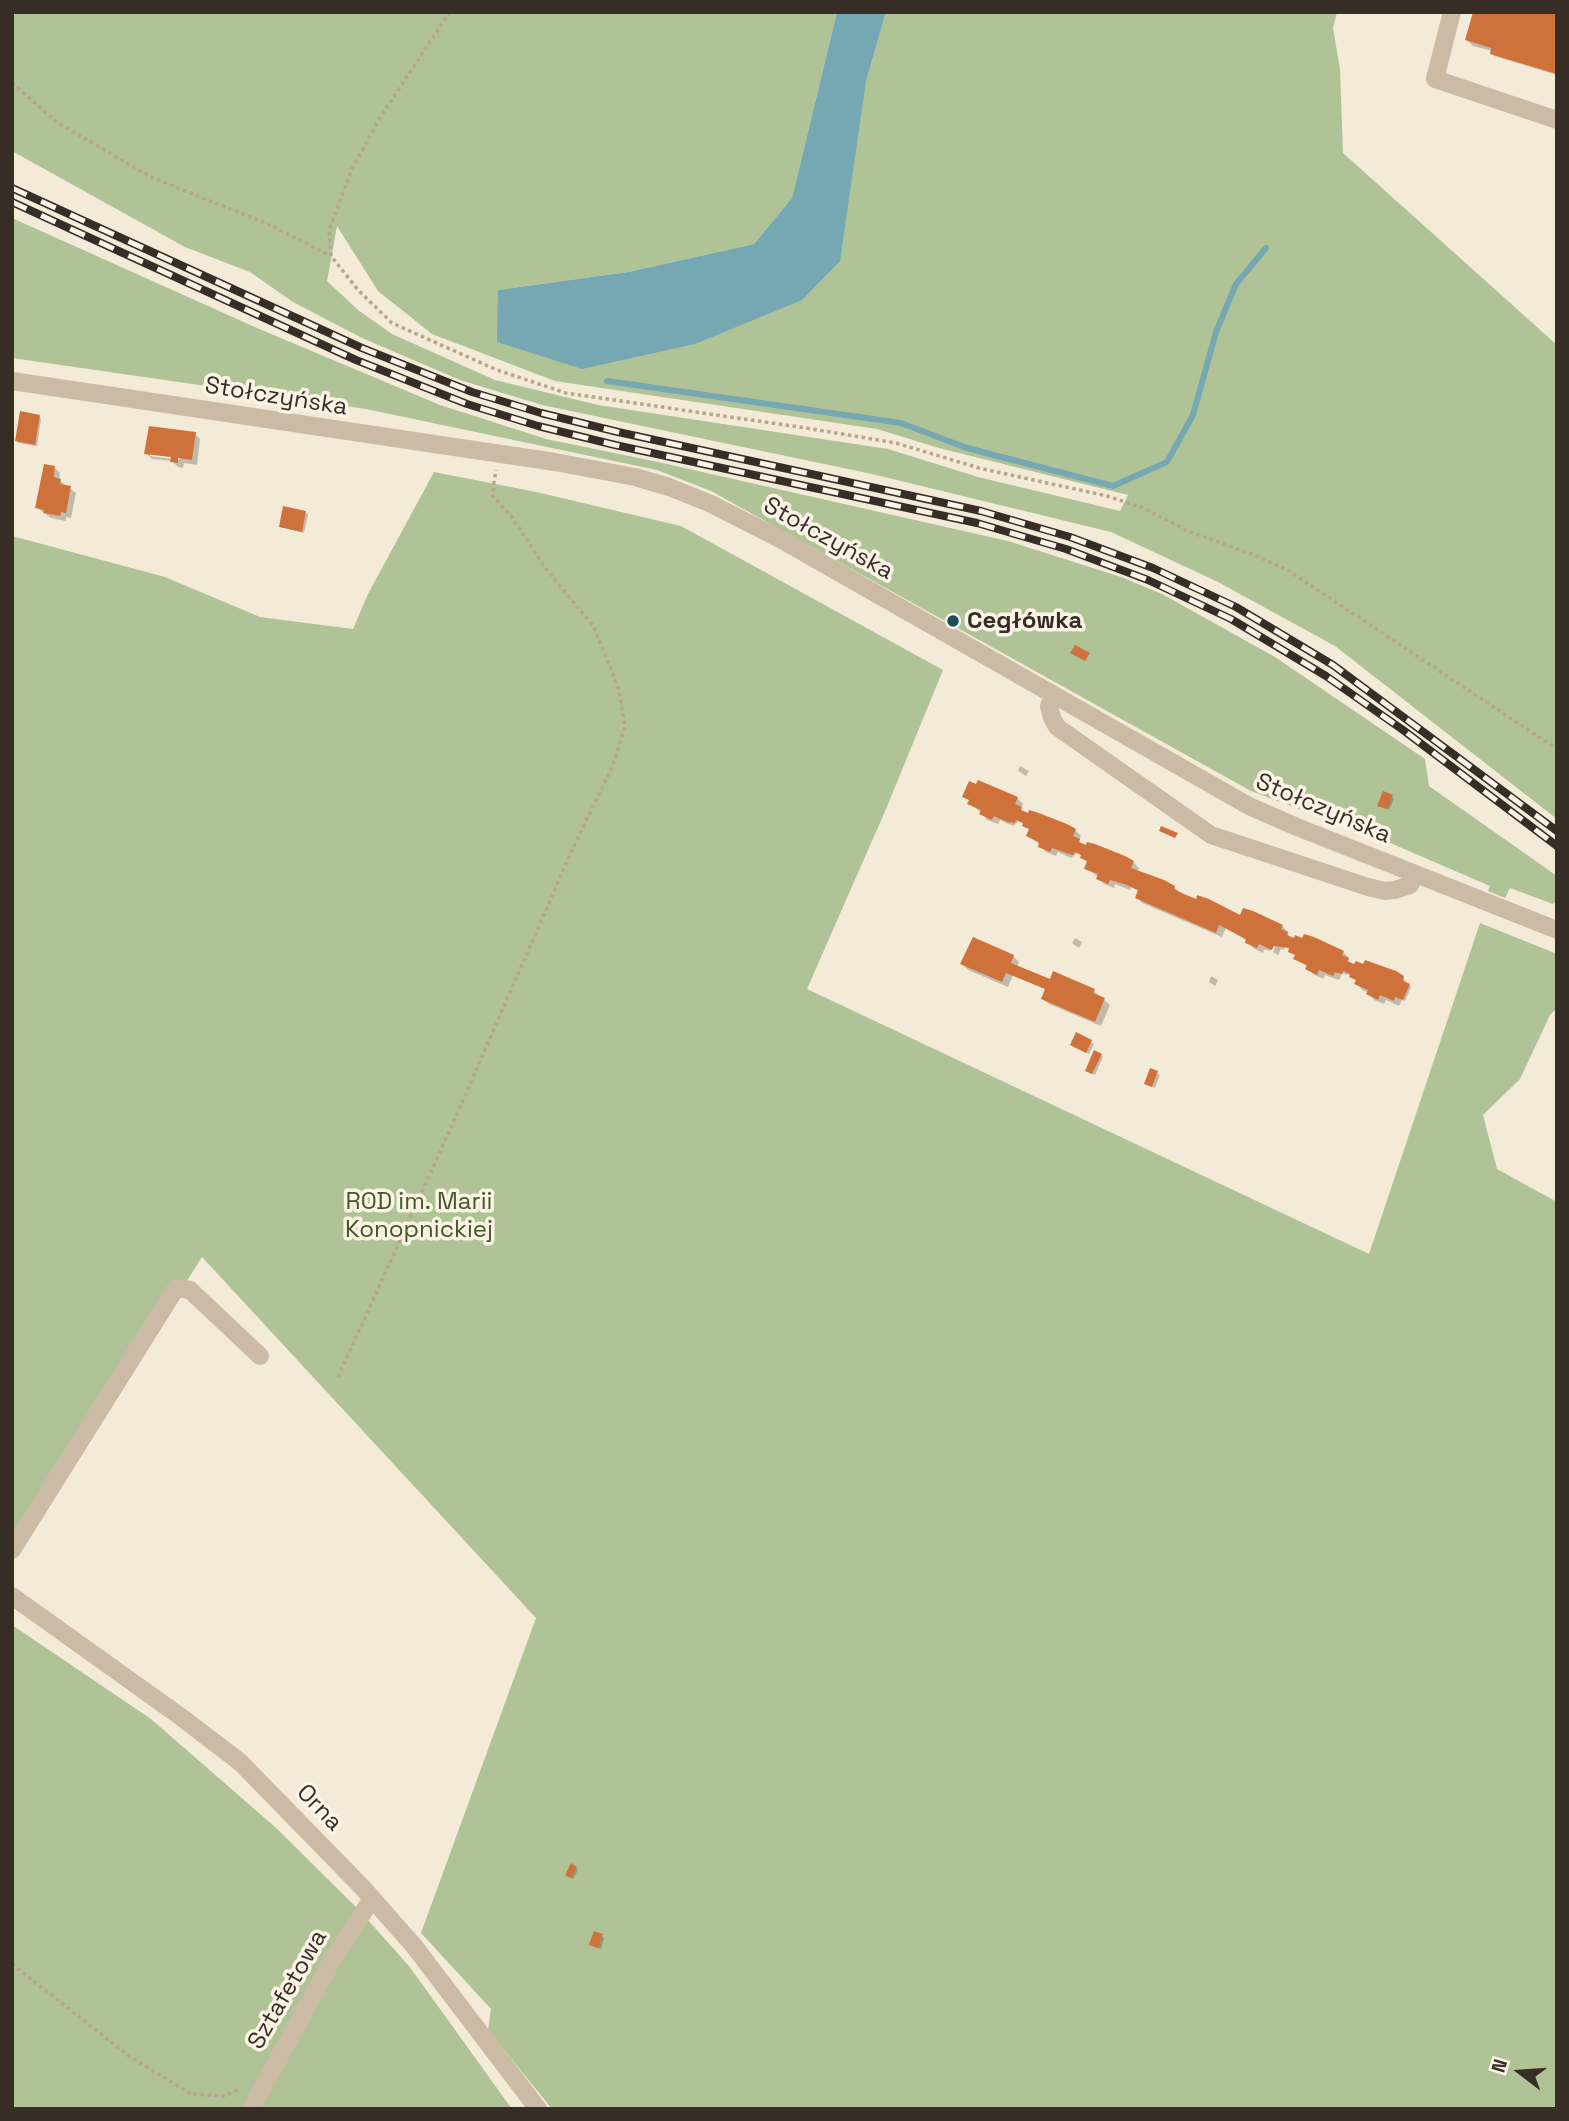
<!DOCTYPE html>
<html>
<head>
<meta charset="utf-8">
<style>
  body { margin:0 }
  #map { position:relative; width:1569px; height:2121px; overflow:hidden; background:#f3ead8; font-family:"Space Grotesk",sans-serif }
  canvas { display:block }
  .frame { position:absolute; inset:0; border:14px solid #362d26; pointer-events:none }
  .north { position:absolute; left:1485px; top:2037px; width:70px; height:70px; -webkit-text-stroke:5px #fbf3e5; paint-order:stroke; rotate:287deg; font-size:19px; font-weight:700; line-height:28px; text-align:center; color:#362d26 }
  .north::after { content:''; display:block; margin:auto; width:24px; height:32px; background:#362d26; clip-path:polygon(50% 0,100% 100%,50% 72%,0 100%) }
</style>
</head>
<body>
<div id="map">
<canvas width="1569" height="2121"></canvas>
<div class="frame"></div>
<div class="north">N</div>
</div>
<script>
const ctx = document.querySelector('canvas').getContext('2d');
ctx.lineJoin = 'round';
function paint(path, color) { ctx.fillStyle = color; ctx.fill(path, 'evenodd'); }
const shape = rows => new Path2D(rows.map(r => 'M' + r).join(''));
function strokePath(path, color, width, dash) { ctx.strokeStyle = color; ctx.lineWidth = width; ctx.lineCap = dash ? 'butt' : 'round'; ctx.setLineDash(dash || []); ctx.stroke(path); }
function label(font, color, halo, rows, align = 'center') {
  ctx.font = font + ' "Space Grotesk",sans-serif'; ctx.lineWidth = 7; ctx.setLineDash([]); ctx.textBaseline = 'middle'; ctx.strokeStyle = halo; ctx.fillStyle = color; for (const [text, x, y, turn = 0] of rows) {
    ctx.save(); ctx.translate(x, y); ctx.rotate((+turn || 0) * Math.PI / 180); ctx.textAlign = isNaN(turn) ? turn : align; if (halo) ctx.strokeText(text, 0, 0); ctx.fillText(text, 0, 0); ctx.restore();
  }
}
paint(shape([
  [12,12,837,12,792,198,754,244,628,272,498,290,802,300,886,12,1337,12,1333,28,1340,69,1343,153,1557,345,1557,819,1335,646,1218,582,1111,532,872,474,542,405,460,380,362,338,293,302,250,272,185,247,12,151],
  [337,226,378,291,432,334,555,381,877,429,939,448,1128,495,1120,511,978,477,888,449,598,405,495,380,392,334,358,310,327,281],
  [12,218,257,328,440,405,546,439,658,462,1008,541,1121,577,1162,594,1275,657,1425,759,1429,786,1557,876,1556,902,1553,904,1510,888,1505,898,1488,891,1490,886,1388,842,1251,791,711,491,657,470,366,409,12,358],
  [434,472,536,492,681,526,943,670,886,809,807,989,1369,1254,1480,923,1557,954,1557,1008,1550,1015,1520,1079,1483,1115,1497,1169,1557,1202,1557,2109,552,2109,488,2030,491,2009,421,1933,536,1618,202,1257,12,1560,12,536,165,577,260,617,353,629,368,594],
  [12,1625,151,1719,275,1827,358,1909,409,1966,512,2109,12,2109]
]), '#afc397');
paint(shape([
  [837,12,886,12,866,81,840,261,802,300,695,344,582,369,497,342,498,290,628,272,754,244,792,198]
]), '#75a8b2');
paint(shape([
  [1557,12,1557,75,1494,56,1492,51,1473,46,1467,40],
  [39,416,41,419,37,446,19,443,17,441],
  [195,434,200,439,197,465,184,463,183,468,178,467,172,461,152,459,146,453],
  [150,453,180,457,179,460,150,456],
  [55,468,60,473,59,480,76,493,71,518,66,517,66,521,51,518,36,507],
  [306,513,308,515,304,533,281,527],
  [1020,766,1029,771,1026,776,1018,771],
  [1392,797,1394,799,1389,810,1379,805],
  [1017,798,1023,804,1021,808,1028,827,1019,821,1013,826,1000,820,998,824,987,820,982,813,970,804],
  [1075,830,1081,836,1078,842,1087,848,1133,862,1139,868,1137,873,1174,887,1180,893,1229,912,1282,926,1288,932,1289,938,1343,952,1349,958,1349,964,1403,978,1411,987,1405,1001,1402,1000,1399,1006,1386,1000,1384,1004,1374,1000,1369,993,1362,990,1352,975,1342,974,1339,980,1325,975,1323,979,1313,974,1308,967,1295,959,1297,956,1291,949,1285,947,1284,950,1281,949,1278,955,1273,952,1276,945,1274,943,1270,951,1264,949,1263,953,1253,948,1247,941,1226,928,1222,937,1142,903,1137,897,1139,891,1131,887,1130,890,1115,884,1114,888,1104,884,1098,877,1086,868,1088,862,1082,858,1083,856,1077,853,1071,858,1058,852,1056,856,1046,852,1040,845,1028,836],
  [1075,938,1082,942,1079,948,1072,943],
  [1013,956,1019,962,1017,967,1051,982,1094,991,1110,1005,1101,1026,1049,1004,1043,999,1047,990,1013,975,1008,987,968,970,962,964],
  [1211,976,1218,980,1215,986,1209,982],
  [1077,1035,1094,1044,1089,1054,1074,1047],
  [1101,1055,1103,1057,1095,1075,1090,1073],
  [1151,1070,1160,1075,1155,1088,1146,1083],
  [576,1868,578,1870,573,1879,569,1877],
  [602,1936,604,1938,601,1949,593,1946]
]), '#0003');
strokePath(shape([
  [607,381,901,423,967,448,1113,486,1167,462,1193,415,1216,332,1236,284,1266,248]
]), '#75a8b2', 6);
paint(shape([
  [1473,12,1557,12,1557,74,1490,54,1491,48,1465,40],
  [20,411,40,415,35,445,15,441],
  [149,426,196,432,192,460,178,458,178,463,170,462,171,457,144,454],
  [44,464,55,466,54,477,61,479,60,484,71,486,66,513,61,512,60,516,43,513,44,510,35,508],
  [283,506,306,511,302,532,279,527],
  [1075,645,1090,653,1085,661,1070,653],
  [978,780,1018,797,1015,804,1022,807,1021,810,1028,813,1029,810,1036,812,1067,824,1076,829,1073,836,1080,839,1079,842,1086,845,1087,842,1095,844,1125,856,1134,861,1131,868,1164,880,1175,886,1174,889,1184,894,1196,899,1197,895,1209,899,1240,915,1243,908,1253,911,1283,925,1281,929,1288,932,1287,935,1294,938,1295,935,1302,938,1304,934,1314,937,1344,951,1342,955,1349,958,1347,961,1354,964,1356,961,1363,964,1365,960,1396,971,1404,976,1403,981,1410,984,1403,1000,1395,997,1394,1001,1380,995,1378,1000,1366,994,1368,990,1354,984,1356,980,1349,977,1350,974,1343,971,1342,974,1335,972,1333,976,1319,970,1317,975,1305,969,1307,965,1293,959,1295,955,1288,952,1289,948,1274,946,1272,950,1259,944,1257,948,1245,943,1246,939,1219,925,1216,933,1135,898,1138,890,1124,884,1110,880,1108,884,1096,879,1098,874,1084,869,1087,861,1080,858,1081,855,1075,852,1073,855,1066,853,1052,848,1050,852,1038,847,1039,842,1026,836,1029,829,1022,826,1023,823,1016,820,1015,823,1007,822,994,816,992,820,979,814,981,810,967,804,969,800,962,797,969,781,976,784],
  [1383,791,1393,795,1387,809,1377,806],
  [1161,826,1178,833,1175,838,1159,831],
  [973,937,1014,955,1011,963,1050,979,1053,971,1095,989,1093,993,1105,998,1095,1022,1041,999,1045,989,1006,973,1002,982,960,964],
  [1076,1032,1092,1040,1086,1053,1070,1045],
  [1094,1050,1102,1054,1092,1074,1085,1071],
  [1150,1068,1158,1071,1152,1087,1144,1084],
  [571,1863,577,1867,571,1878,565,1875],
  [594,1931,603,1934,598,1948,589,1945]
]), '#cf713a');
strokePath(shape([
  [450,12,381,116,352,169,329,230,331,256,358,290,392,323,497,370,566,393,806,428,896,443,979,468,1107,496,1143,508,1190,532,1252,554,1286,569,1557,749],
  [12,83,58,123,151,177,272,226,331,256],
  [338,1377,450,1130,572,850,613,765,625,727,619,690,594,627,546,569,512,517,492,495,496,470],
  [12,1964,129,2056,191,2094,225,2096,240,2088]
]), '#b8a58e', 3.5, [3.5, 3.5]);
strokePath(shape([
  [1452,12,1435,79,1557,120],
  [12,381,555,462,635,477,669,487,709,503,780,539,1249,806,1297,827,1557,930],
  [1054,696,1049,706,1052,718,1057,727,1211,835,1368,887,1385,891,1395,890,1410,885,1415,874],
  [12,1550,176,1288,190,1290,260,1356],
  [12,1596,181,1717,240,1762,362,1887,414,1946,538,2109],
  [251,2109,334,1957,372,1899]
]), '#ccbba4', 18);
const rail = shape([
  [12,188,362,348,472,392,541,413,618,432,981,511,1070,537,1153,568,1236,607,1333,665,1557,831],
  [12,202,356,360,467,404,538,426,615,445,977,523,1066,549,1148,580,1231,619,1326,676,1403,730,1557,846]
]);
strokePath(rail, '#362d26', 8);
strokePath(rail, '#fbf3e5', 5, [16]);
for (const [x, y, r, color] of [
  [953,621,7,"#194e5b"]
]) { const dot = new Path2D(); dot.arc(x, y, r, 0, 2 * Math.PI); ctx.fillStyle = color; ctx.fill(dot); strokePath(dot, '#fbf3e5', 2.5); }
label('24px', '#362d26', '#fbf3e5', [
  ["Stołczyńska",276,397,9],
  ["Stołczyńska",828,539,29],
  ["Stołczyńska",1323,809,23],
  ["Orna",319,1808,46],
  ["Sztafetowa",288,1990,-60]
]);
label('bold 24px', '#362d26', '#fbf3e5', [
  ["Cegłówka",967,621]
], 'left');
label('24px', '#405728', '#fbf3e5', [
  ["ROD im. Marii",419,1202],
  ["Konopnickiej",419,1230]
]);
</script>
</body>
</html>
